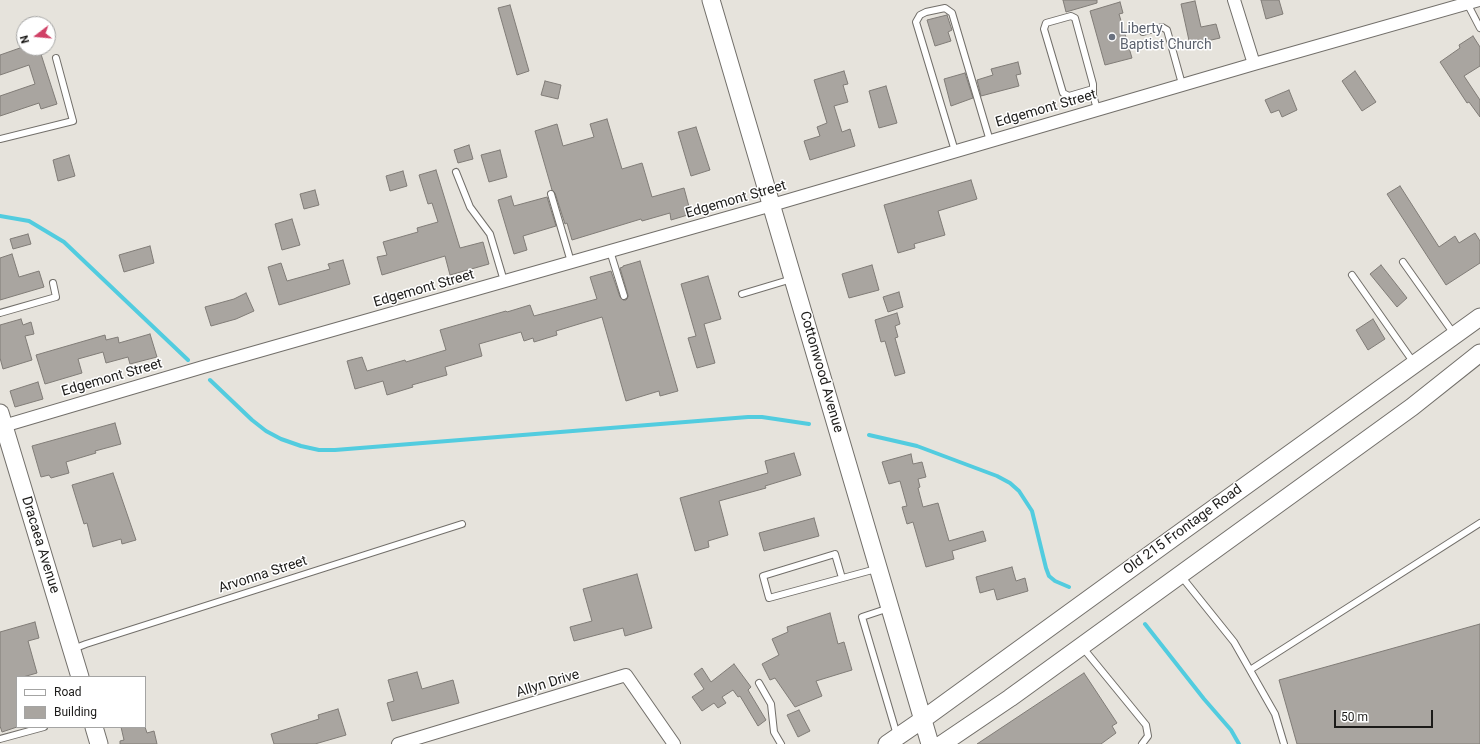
<!DOCTYPE html>
<html>
<head>
<meta charset="utf-8">
<style>
  body { margin:0 }
  #map { position:relative; width:1480px; height:744px; overflow:hidden; background:#e6e3dc; font-family:Roboto,sans-serif }
  canvas { display:block }
  .legend { position:absolute; left:16px; top:676px; width:130px; height:52px; box-sizing:border-box; background:#fff; border:1px solid #a4a4a3; margin:0; padding:5px 7px; list-style:none; font-size:12px; color:#1c1b19 }
  .legend li { display:flex; align-items:center; gap:8px; height:20px }
  .legend b { width:20px; border:1px solid #a4a4a3 }
  .north { position:absolute; left:16px; top:16px; width:40px; height:40px; box-sizing:border-box; background:#fff; border:1px solid #a4a4a3; border-radius:50%; rotate:254deg; font-size:11px; font-weight:700; line-height:16px; text-align:center; color:#1c1b19 }
  .north::after { content:''; display:block; margin:auto; width:14px; height:18px; background:#d04166; clip-path:polygon(50% 0,100% 100%,50% 72%,0 100%) }
  .scale { position:absolute; left:1334px; top:710px; width:99px; height:18px; box-sizing:border-box; border:2px solid #1c1b19; border-top:0; padding-left:5px; font-size:12px; line-height:14px; white-space:nowrap; color:#1c1b19; -webkit-text-stroke:3px #fff; paint-order:stroke }
</style>
</head>
<body>
<div id="map">
<canvas width="1480" height="744"></canvas>
<ul class="legend">
<li><b style="height:5px;background:#fff"></b>Road</li>
<li><b style="height:11px;background:#a9a5a0"></b>Building</li>
</ul>
<div class="north">N</div>
<div class="scale">50 m</div>
</div>
<script>
const ctx = document.querySelector('canvas').getContext('2d');
ctx.lineJoin = 'round';
const shape = rows => new Path2D(rows.map(r => 'M' + r).join(''));
function strokePath(path, color, width, dash) { ctx.strokeStyle = color; ctx.lineWidth = width; ctx.lineCap = dash ? 'butt' : 'round'; ctx.setLineDash(dash || []); ctx.stroke(path); }
function paint(path, color) { ctx.fillStyle = color; ctx.fill(path, 'evenodd'); }
function label(font, color, halo, rows, align = 'center') {
  ctx.font = font + ' Roboto,sans-serif'; ctx.lineWidth = 3; ctx.setLineDash([]); ctx.textBaseline = 'middle'; ctx.strokeStyle = halo; ctx.fillStyle = color; for (const [text, x, y, turn = 0] of rows) {
    ctx.save(); ctx.translate(x, y); ctx.rotate((+turn || 0) * Math.PI / 180); ctx.textAlign = isNaN(turn) ? turn : align; if (halo) ctx.strokeText(text, 0, 0); ctx.fillText(text, 0, 0); ctx.restore();
  }
}
strokePath(shape([
  [0,216,29,221,64,242,188,360],
  [210,380,252,420,266,431,281,439,301,446,319,450,335,450,748,417,762,417,809,424],
  [869,435,917,446,997,476,1010,483,1019,491,1032,511,1046,568,1049,576,1055,581,1069,587],
  [1145,624,1204,699,1231,730,1239,744]
]), '#52ccdf', 4);
const building = shape([
  [1063,0,1097,0,1097,3,1066,12,1063,0],
  [1261,0,1279,0,1283,14,1266,19,1261,0],
  [1195,1,1201,27,1216,24,1220,38,1190,45,1181,4,1195,1],
  [1120,2,1123,13,1119,14,1132,58,1105,65,1090,11,1120,2],
  [510,5,529,71,517,75,498,8,510,5],
  [947,15,952,30,948,32,951,41,935,46,927,20,947,15],
  [1473,36,1480,47,1480,66,1464,76,1480,100,1480,117,1469,102,1467,103,1440,62,1460,48,1459,45,1473,36],
  [20,48,39,48,57,104,41,109,39,103,0,116,0,96,35,84,29,65,0,75,0,55,20,48],
  [1018,62,1021,74,1016,75,1019,86,981,96,977,80,993,75,991,69,1018,62],
  [844,71,848,84,843,85,848,102,834,106,842,132,850,129,855,146,810,160,804,141,820,136,817,127,827,123,814,80,844,71],
  [1355,71,1376,102,1362,111,1342,81,1355,71],
  [965,73,973,98,951,106,944,79,965,73],
  [545,81,561,85,558,99,541,95,545,81],
  [886,86,897,123,879,128,869,91,886,86],
  [1289,90,1297,110,1282,117,1279,110,1271,113,1265,100,1289,90],
  [607,119,622,169,642,163,652,197,684,188,691,214,671,220,670,213,642,221,641,219,572,240,567,223,565,224,555,193,552,190,535,131,557,124,563,146,594,137,590,124,607,119],
  [696,127,710,170,691,176,678,132,696,127],
  [469,145,473,159,458,163,454,150,469,145],
  [500,150,507,177,489,182,481,155,500,150],
  [69,155,75,176,58,181,53,160,69,155],
  [436,170,460,248,483,242,489,264,450,275,445,256,382,275,377,257,387,255,383,242,418,232,417,228,438,222,432,203,428,204,419,175,436,170],
  [403,171,407,186,390,191,386,176,403,171],
  [971,180,977,199,938,211,945,235,914,244,915,248,898,253,884,205,971,180],
  [1400,186,1439,247,1455,236,1459,243,1475,233,1480,241,1480,263,1446,285,1387,194,1400,186],
  [315,190,319,205,304,209,300,194,315,190],
  [511,196,514,206,547,197,556,226,523,236,527,250,514,254,498,200,511,196],
  [292,219,300,245,282,250,275,224,292,219],
  [28,234,31,244,13,249,10,239,28,234],
  [150,246,154,263,124,272,119,255,150,246],
  [12,254,19,277,39,271,44,287,0,300,0,258,12,254],
  [343,260,350,284,279,305,268,267,281,263,287,281,330,269,328,264,343,260],
  [640,261,678,391,660,396,659,391,626,401,602,317,556,331,557,335,534,342,533,338,524,341,521,332,479,344,482,356,445,367,447,375,412,385,413,387,387,395,383,381,355,389,347,361,362,357,367,371,405,360,406,362,446,350,440,330,506,311,507,312,530,305,534,316,597,299,590,277,611,271,620,297,623,300,626,300,628,297,628,295,620,268,623,267,623,266,640,261],
  [872,265,879,290,849,298,842,274,872,265],
  [1381,265,1407,298,1397,307,1370,274,1381,265],
  [708,276,721,319,704,324,715,363,697,368,688,338,696,336,681,284,708,276],
  [899,292,903,307,888,312,883,297,899,292],
  [246,293,254,311,236,319,211,326,205,307,234,299,246,293],
  [897,313,900,324,895,326,898,337,895,338,905,373,895,376,885,341,881,342,875,320,897,313],
  [21,319,23,325,31,322,34,334,25,336,32,360,3,369,0,358,0,325,21,319],
  [1373,319,1385,339,1368,350,1356,330,1373,319],
  [150,334,157,357,130,364,128,357,106,363,103,352,78,359,82,373,45,384,36,355,105,335,106,340,118,337,119,343,150,334],
  [38,382,43,399,15,407,10,391,38,382],
  [115,423,121,444,95,451,96,453,66,462,69,473,51,478,49,475,41,477,32,446,115,423],
  [794,453,801,475,765,486,766,488,719,501,728,535,708,541,709,547,695,551,680,498,768,473,765,461,794,453],
  [911,454,913,464,922,462,926,477,918,479,920,487,918,488,923,507,938,503,949,541,983,531,986,541,952,551,954,559,926,567,913,522,907,524,902,507,907,506,900,481,889,484,882,462,911,454],
  [113,473,136,540,122,544,121,539,93,547,87,523,84,524,72,485,113,473],
  [814,518,819,536,764,551,759,533,814,518],
  [1012,567,1016,581,1025,578,1028,591,997,600,994,589,980,593,976,577,1012,567],
  [637,574,652,628,625,636,623,628,574,641,570,627,592,621,583,589,637,574],
  [830,613,838,644,844,642,852,670,816,681,822,696,795,707,775,678,770,680,762,664,779,655,772,639,788,632,787,627,830,613],
  [35,622,39,638,28,641,37,673,23,677,17,677,17,727,2,732,0,726,0,632,35,622],
  [1480,624,1480,744,1297,744,1279,680,1480,624],
  [734,664,751,687,748,690,766,720,758,726,740,696,738,697,733,690,722,697,726,703,718,708,714,703,702,711,692,697,704,689,694,674,702,668,711,682,734,664],
  [417,672,422,689,453,680,459,703,392,721,387,703,394,701,388,680,417,672],
  [1084,673,1117,723,1112,726,1116,733,1101,744,977,744,1084,673],
  [338,709,346,735,315,744,274,744,271,734,319,719,318,715,338,709],
  [799,710,810,731,798,737,787,715,799,710],
  [121,727,145,727,147,733,154,731,157,744,120,744,120,741,124,740,121,727]
]);
paint(building, '#a9a5a0');
strokePath(building, '#807c77', 1);
const lane = shape([
  [1467,3,1480,28],
  [1143,32,1162,27,1167,30,1182,84],
  [1093,89,1069,96,1063,93,1044,29,1046,23,1071,16,1075,18,1093,84,1093,95,1097,109],
  [0,139,73,121,56,58],
  [955,151,916,22,920,15,926,12,945,8,952,13,990,141],
  [456,172,470,207,490,234,504,281],
  [551,194,571,262],
  [610,251,624,296],
  [1403,262,1454,334],
  [1352,275,1414,363],
  [742,294,792,279],
  [0,313,56,297,53,283],
  [1181,576,1234,642,1275,714,1284,744],
  [842,578,835,554,763,576,769,598,876,569],
  [889,608,862,617,897,735],
  [1083,648,1146,725,1148,736,1142,744],
  [73,649,86,644,462,524],
  [1250,670,1480,523],
  [759,683,771,704,774,732,781,744],
  [0,739,44,727]
]);
const street = shape([
  [1234,0,1254,64],
  [0,427,203,367,772,205,1254,64,1479,0],
  [398,744,626,675,674,744]
]);
const secondary = shape([
  [711,0,930,744],
  [0,413,80,677],
  [94,727,99,744],
  [887,744,922,720,1177,535,1480,317],
  [942,744,1010,698,1412,407,1480,353]
]);
strokePath(lane, '#726f6a', 8);
strokePath(street, '#726f6a', 14);
strokePath(secondary, '#726f6a', 19);
strokePath(lane, '#fff', 6);
strokePath(street, '#fff', 12);
strokePath(secondary, '#fff', 17);
for (const [x, y, r, color] of [
  [1112,37,4,"#6b7280"]
]) { const dot = new Path2D(); dot.arc(x, y, r, 0, 2 * Math.PI); ctx.fillStyle = color; ctx.fill(dot); strokePath(dot, '#fff', 1.5); }
label('14px', '#5b616d', '#fff', [
  ["Liberty",1120,29],
  ["Baptist Church",1120,45]
], 'left');
label('14px', '#1c1b19', '#fff', [
  ["Edgemont Street",1046,109,-16],
  ["Edgemont Street",736,200,-16],
  ["Edgemont Street",424,289,-16],
  ["Cottonwood Avenue",821,372,74],
  ["Edgemont Street",112,378,-16],
  ["Old 215 Frontage Road",1183,530,-36],
  ["Dracaea Avenue",40,545,73],
  ["Arvonna Street",263,575,-18],
  ["Allyn Drive",548,684,-17]
]);
</script>
</body>
</html>
